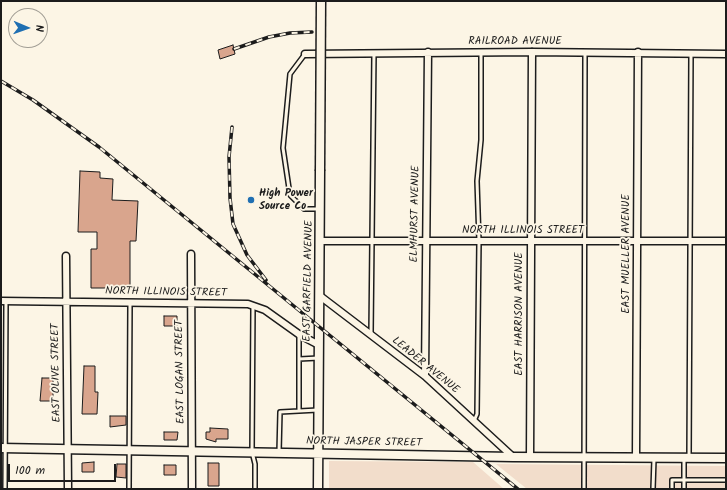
<!DOCTYPE html>
<html>
<head>
<meta charset="utf-8">
<style>
  body { margin:0 }
  #map { position:relative; width:727px; height:490px; overflow:hidden; background:#fcf5e5; font-family:Kalam,sans-serif }
  canvas { display:block }
  .frame { position:absolute; inset:0; border:2px solid #1c1c1c; pointer-events:none }
  .north { position:absolute; left:8px; top:8px; width:40px; height:40px; box-sizing:border-box; background:#fcf5e5; border:1px solid #a29e95; border-radius:50%; rotate:92deg; font-size:11px; font-weight:700; line-height:16px; text-align:center; color:#1c1c1c }
  .north::after { content:''; display:block; margin:auto; width:14px; height:18px; background:#1f6fb2; clip-path:polygon(50% 0,100% 100%,50% 72%,0 100%) }
  .scale { position:absolute; left:8px; top:464px; width:108px; height:18px; box-sizing:border-box; border:2px solid #1c1c1c; border-top:0; padding-left:5px; font-size:12px; line-height:14px; white-space:nowrap; color:#1c1c1c; -webkit-text-stroke:3px #fcf5e5; paint-order:stroke }
</style>
</head>
<body>
<div id="map">
<canvas width="727" height="490"></canvas>
<div class="frame"></div>
<div class="north">N</div>
<div class="scale">100 m</div>
</div>
<script>
const ctx = document.querySelector('canvas').getContext('2d');
ctx.lineJoin = 'round';
function paint(path, color) { ctx.fillStyle = color; ctx.fill(path, 'evenodd'); }
const shape = rows => new Path2D(rows.map(r => 'M' + r).join(''));
function strokePath(path, color, width, dash) { ctx.strokeStyle = color; ctx.lineWidth = width; ctx.lineCap = dash ? 'butt' : 'round'; ctx.setLineDash(dash || []); ctx.stroke(path); }
function label(font, color, halo, rows, align = 'center') {
  ctx.font = font + ' Kalam,sans-serif'; ctx.lineWidth = 3.5; ctx.setLineDash([]); ctx.textBaseline = 'middle'; ctx.strokeStyle = halo; ctx.fillStyle = color; for (const [text, x, y, turn = 0] of rows) {
    ctx.save(); ctx.translate(x, y); ctx.rotate((+turn || 0) * Math.PI / 180); ctx.textAlign = isNaN(turn) ? turn : align; if (halo) ctx.strokeText(text, 0, 0); ctx.fillText(text, 0, 0); ctx.restore();
  }
}
paint(shape([
  [329,461,473,462,504,489,329,489],
  [496,464,726,466,726,489,527,489]
]), '#f2ddcb');
const building = shape([
  [233,45,235,54,220,59,218,50,233,45],
  [80,171,100,172,100,178,113,179,112,200,138,201,136,241,130,241,130,288,91,288,91,249,97,249,97,232,78,232,80,171],
  [164,316,177,316,177,326,164,326,164,316],
  [84,366,95,366,95,392,98,392,97,414,82,414,84,366],
  [42,378,53,378,53,401,40,401,42,378],
  [110,416,126,416,126,425,110,427,110,416],
  [210,428,228,429,228,439,216,439,216,442,206,439,206,432,210,432,210,428],
  [164,432,178,432,177,440,164,440,164,432],
  [94,462,94,472,82,472,82,463,94,462],
  [208,463,219,463,219,486,208,486,208,463],
  [117,464,126,464,126,478,116,477,117,464],
  [164,465,176,465,176,475,164,475,164,465]
]);
paint(building, '#d9a58d');
strokePath(building, '#1c1c1c', 1);
const service = shape([
  [305,54,290,74,283,148,290,195,304,209,319,209],
  [253,306,252,452,255,464,255,489],
  [371,333,374,53],
  [299,359,319,358],
  [299,411,299,335],
  [474,421,477,414,479,241,477,181,481,140,481,52],
  [279,452,280,412,318,410],
  [689,457,691,53],
  [5,489,6,301],
  [129,489,130,303],
  [584,489,585,52],
  [653,489,654,459],
  [672,489,672,480,684,480,684,459],
  [684,489,684,480,726,480]
]);
const minor = shape([
  [305,54,532,52,726,54],
  [321,241,726,241],
  [191,254,192,489],
  [66,256,68,489],
  [320,296,425,376,513,457],
  [1,301,248,304,265,310,300,335,319,345],
  [425,376,428,52],
  [530,457,532,52],
  [636,457,638,52]
]);
const tertiary = shape([
  [1,448,513,457,726,458],
  [318,489,320,171]
]);
strokePath(service, '#1c1c1c', 6);
strokePath(minor, '#1c1c1c', 9);
strokePath(tertiary, '#1c1c1c', 11);
strokePath(service, '#fcf5e5', 3);
strokePath(minor, '#fcf5e5', 6);
strokePath(tertiary, '#fcf5e5', 8);
const rail = shape([
  [234,49,269,37,290,33,312,32],
  [1,81,33,100,99,147,518,489],
  [232,127,229,157,230,198,233,224,247,255,266,280]
]);
strokePath(rail, '#1c1c1c', 3.5);
strokePath(rail, '#fcf5e5', 2, [6]);
const tertiaryBridge = shape([
  [320,171,321,1]
]);
strokePath(tertiaryBridge, '#1c1c1c', 11, []);
strokePath(tertiaryBridge, '#fcf5e5', 8);
for (const [x, y, r, color] of [
  [251,200,4,"#1f6fb2"]
]) { const dot = new Path2D(); dot.arc(x, y, r, 0, 2 * Math.PI); ctx.fillStyle = color; ctx.fill(dot); strokePath(dot, '#fcf5e5', 1.5); }
label('11px', '#1c1c1c', '#fcf5e5', [
  ["RAILROAD AVENUE",515,42],
  ["ELMHURST AVENUE",416,214,-89],
  ["NORTH ILLINOIS STREET",523,231],
  ["EAST MUELLER AVENUE",627,254,-90],
  ["EAST GARFIELD AVENUE",309,281,-89],
  ["NORTH ILLINOIS STREET",166,293,1],
  ["EAST HARRISON AVENUE",520,314,-90],
  ["LEADER AVENUE",425,366,39],
  ["EAST LOGAN STREET",181,372,-91],
  ["EAST OLIVE STREET",57,373,-91],
  ["NORTH JASPER STREET",364,443,1]
]);
label('bold 11px', '#1c1c1c', '#fcf5e5', [
  ["High Power",259,194],
  ["Source Co",259,207]
], 'left');
</script>
</body>
</html>
